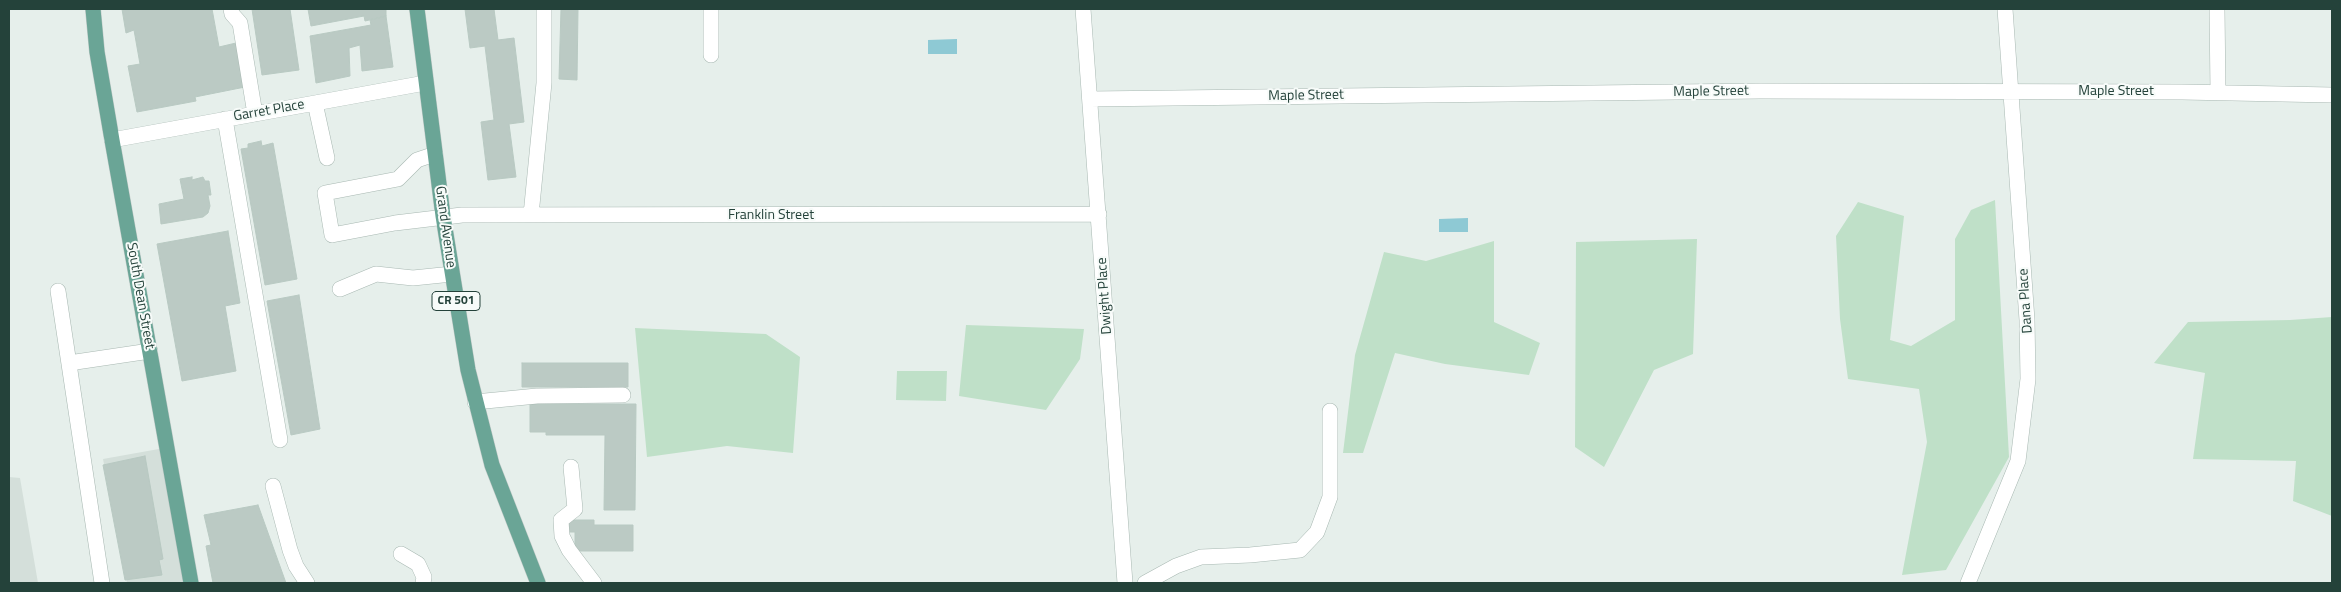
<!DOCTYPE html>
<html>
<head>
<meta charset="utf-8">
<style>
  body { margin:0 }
  #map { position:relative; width:2341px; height:592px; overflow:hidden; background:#e6efeb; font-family:"Titillium Web",sans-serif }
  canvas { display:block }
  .frame { position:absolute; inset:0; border:10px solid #24423a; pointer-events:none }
</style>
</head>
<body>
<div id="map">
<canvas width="2341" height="592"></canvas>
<div class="frame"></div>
</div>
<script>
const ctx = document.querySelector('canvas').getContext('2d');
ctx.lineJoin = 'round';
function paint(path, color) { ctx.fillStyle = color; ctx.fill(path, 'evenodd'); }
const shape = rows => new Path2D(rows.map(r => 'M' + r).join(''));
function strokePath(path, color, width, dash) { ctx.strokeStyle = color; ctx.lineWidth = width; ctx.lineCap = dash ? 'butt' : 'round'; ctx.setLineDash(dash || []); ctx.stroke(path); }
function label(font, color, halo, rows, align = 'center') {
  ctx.font = font + ' "Titillium Web",sans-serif'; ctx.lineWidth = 4; ctx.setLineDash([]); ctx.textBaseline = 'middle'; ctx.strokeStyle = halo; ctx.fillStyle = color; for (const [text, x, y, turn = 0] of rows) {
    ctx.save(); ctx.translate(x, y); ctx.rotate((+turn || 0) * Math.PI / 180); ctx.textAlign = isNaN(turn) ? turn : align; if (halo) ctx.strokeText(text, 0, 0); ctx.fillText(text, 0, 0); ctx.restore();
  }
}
paint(shape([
  [170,447,194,583,127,583,103,459],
  [9,477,20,478,38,583,9,583]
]), '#d4dfda');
paint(shape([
  [1995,200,2009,457,1946,570,1902,575,1927,442,1919,389,1848,379,1840,319,1836,236,1858,202,1904,216,1890,340,1911,346,1955,320,1955,239,1971,210],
  [1697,239,1693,354,1654,370,1604,467,1575,447,1576,242],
  [1494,241,1494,322,1540,343,1529,375,1445,364,1395,353,1363,453,1343,453,1355,355,1384,252,1426,261],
  [2332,317,2332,516,2293,501,2296,461,2193,459,2205,373,2154,363,2188,322,2290,320],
  [966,325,1084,329,1080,359,1046,410,959,396],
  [635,328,766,334,800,357,793,453,727,446,647,457],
  [897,371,947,371,946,401,896,400]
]), '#bfe0c8');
paint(shape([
  [957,39,957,54,928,54,928,40],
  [1468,218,1468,232,1439,232,1439,219]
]), '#8ec9d4');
const building = shape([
  [122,9,212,9,219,47,236,43,245,87,195,97,196,101,137,112,128,66,140,64,134,30,126,33,122,9],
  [252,9,290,9,299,70,262,75,252,9],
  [308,9,386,9,386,16,365,21,364,16,311,26,308,9],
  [465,9,494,9,498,40,514,38,524,122,509,124,516,177,488,180,481,122,494,120,485,46,470,48,465,9],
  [561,9,578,9,577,80,559,79,561,9],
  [386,16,393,67,362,71,360,45,349,48,350,76,316,83,310,36,371,25,370,20,386,16],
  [261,141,262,146,273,143,297,279,265,285,241,149,248,148,248,144,261,141],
  [192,177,192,180,203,177,205,181,209,181,211,195,208,195,210,206,208,213,203,217,161,224,159,204,184,199,180,179,192,177],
  [228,231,240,303,225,306,236,371,182,381,157,244,228,231],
  [299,295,320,429,291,435,267,301,299,295],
  [522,363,628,363,628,387,522,387,522,363],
  [530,404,636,404,635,510,604,510,605,435,546,435,546,432,530,432,530,404],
  [145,456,163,559,159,560,162,575,125,580,103,465,145,456],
  [258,505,286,583,213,583,206,546,211,545,204,515,258,505],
  [566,520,594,520,594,525,633,525,633,551,575,551,575,532,566,532,566,520]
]);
paint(building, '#bbcac4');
strokePath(building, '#b8c9c2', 1);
const minor = shape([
  [231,9,232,14,240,23,255,114],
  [711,9,711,55],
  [1083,9,1125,583],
  [2217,9,2218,92],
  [1090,99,1760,91,2182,92,2332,95],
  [315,103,327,158],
  [225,119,280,440],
  [112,140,425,83],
  [435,154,417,160,398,179,325,193,332,235,395,223,462,215,1099,214],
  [531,215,544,83,544,9],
  [340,289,376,274,413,278,452,274],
  [58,291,102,583],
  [69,363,150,351],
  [475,402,537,396,623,395],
  [571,467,575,509,561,520,562,536,569,550,594,583],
  [273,486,290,550,296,566,307,583],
  [401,554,418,564,424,577,423,583],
  [1145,583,1176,566,1201,557,1250,555,1300,550,1317,532,1330,497,1330,411],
  [1968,583,2018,461,2028,379,2027,320,2005,9]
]);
const major = shape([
  [93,9,97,52,112,140,191,583],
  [417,9,443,216,468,370,492,465,538,583]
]);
strokePath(minor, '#a8b8b2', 16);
strokePath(major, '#c2cac8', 16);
strokePath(minor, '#fff', 15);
strokePath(major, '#6aa596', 15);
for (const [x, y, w] of [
  [456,301,48]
]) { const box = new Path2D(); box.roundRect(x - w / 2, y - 9.5, w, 19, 4); ctx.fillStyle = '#f7fbf9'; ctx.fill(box); strokePath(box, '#24423a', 1); }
label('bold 12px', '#24423a', null, [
  ["CR 501",456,301]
]);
label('14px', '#24423a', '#f7fbf9', [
  ["Maple Street",1711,92,-1],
  ["Maple Street",2116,92],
  ["Maple Street",1306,96,-1],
  ["Garret Place",269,111,-10],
  ["Franklin Street",771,216],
  ["Grand Avenue",445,227,82],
  ["South Dean Street",140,296,80],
  ["Dwight Place",1105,296,-94],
  ["Dana Place",2026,301,-94]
]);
</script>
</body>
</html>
